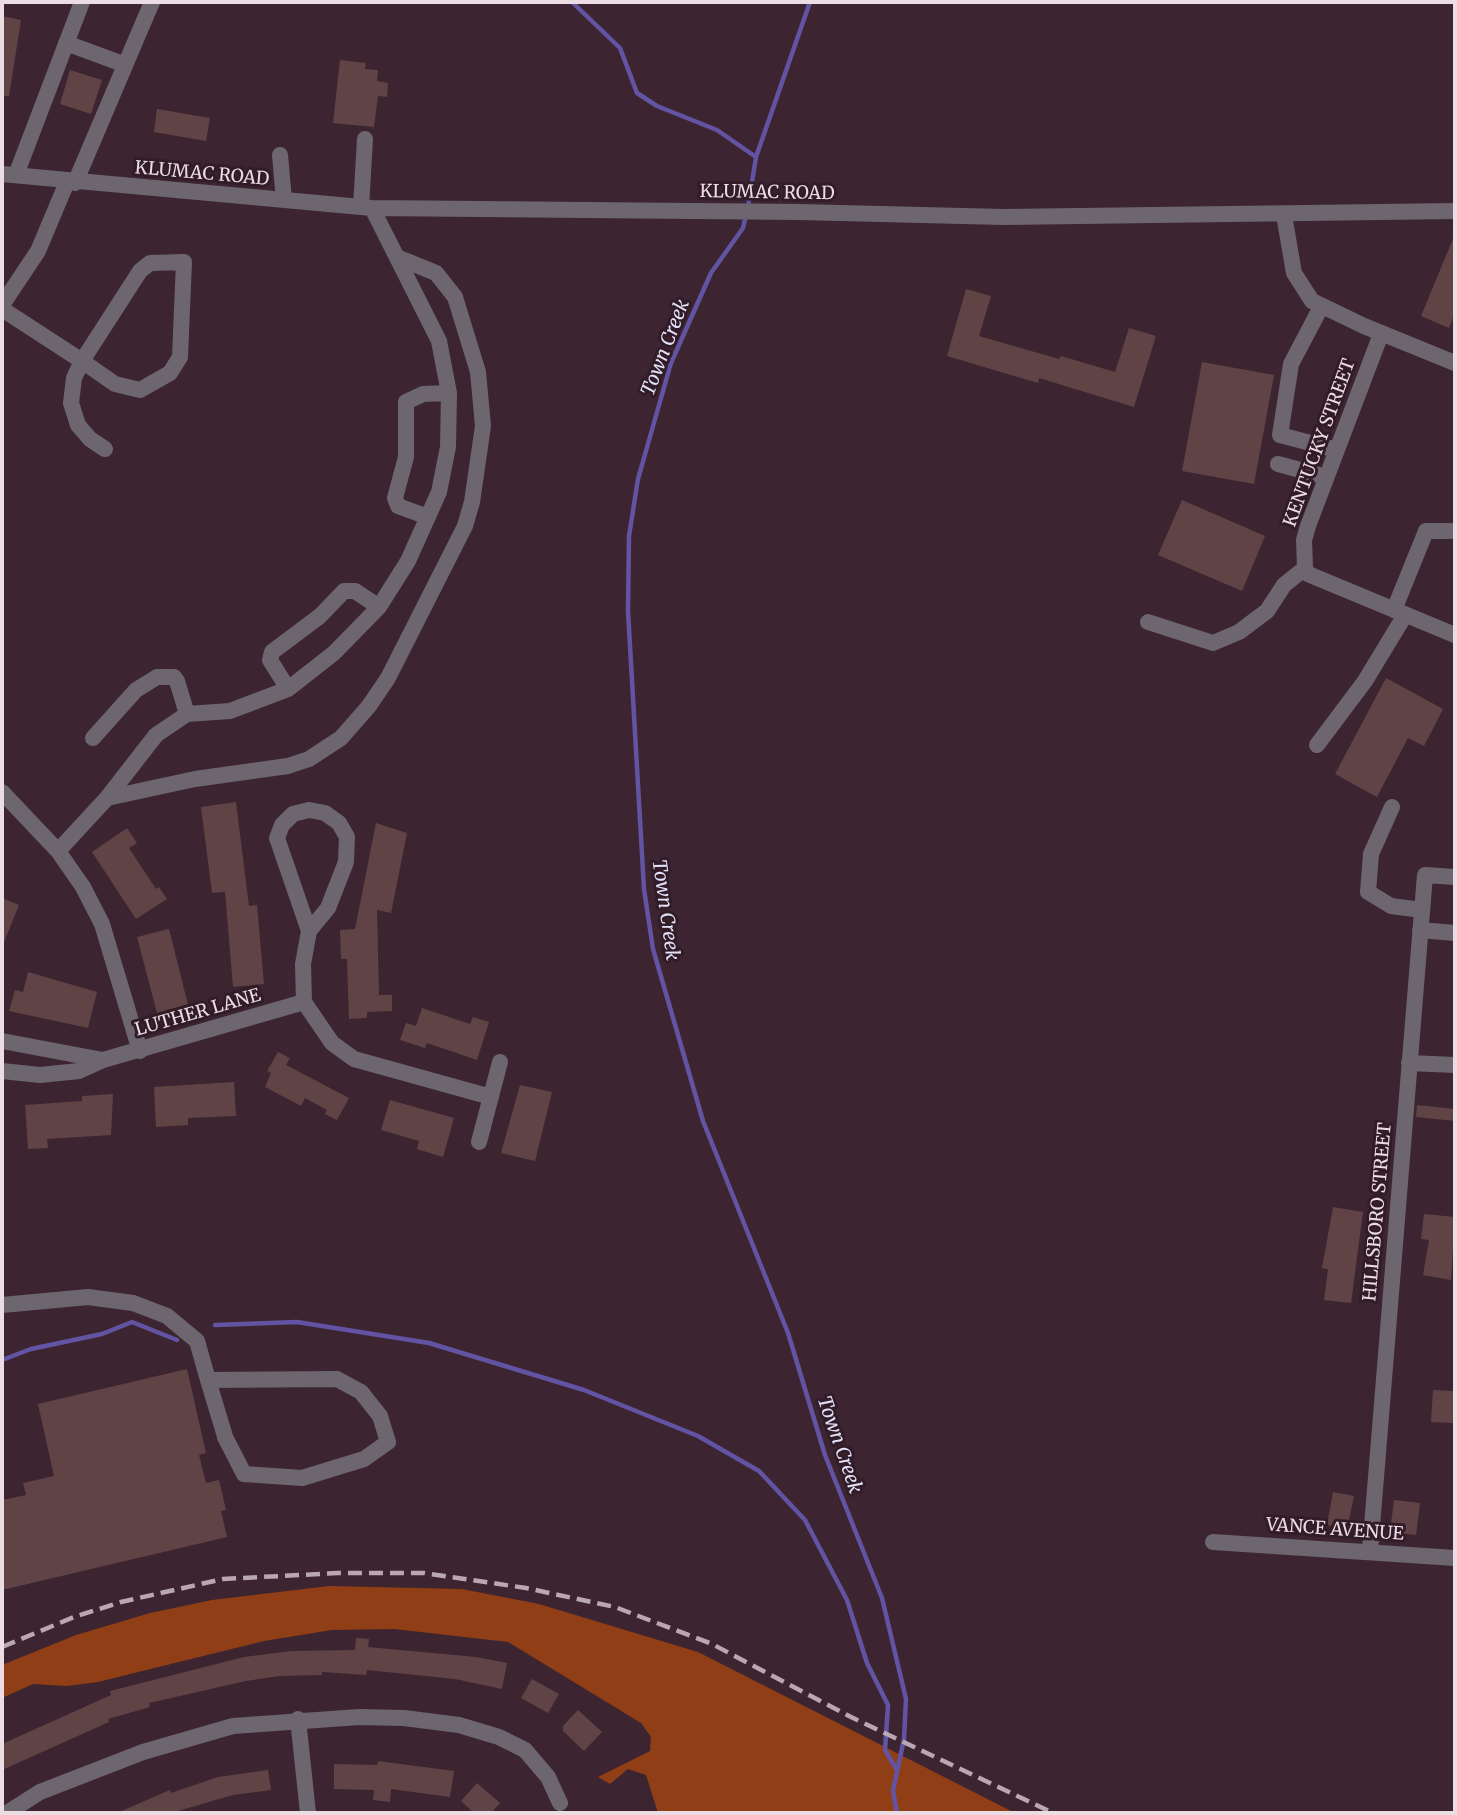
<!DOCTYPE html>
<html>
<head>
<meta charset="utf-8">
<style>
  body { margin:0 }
  #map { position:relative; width:1457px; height:1815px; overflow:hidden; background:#3c2531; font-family:Merriweather,serif }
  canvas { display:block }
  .frame { position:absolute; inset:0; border:4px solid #ecdce4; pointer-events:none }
</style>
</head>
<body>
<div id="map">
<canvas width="1457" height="1815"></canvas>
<div class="frame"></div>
</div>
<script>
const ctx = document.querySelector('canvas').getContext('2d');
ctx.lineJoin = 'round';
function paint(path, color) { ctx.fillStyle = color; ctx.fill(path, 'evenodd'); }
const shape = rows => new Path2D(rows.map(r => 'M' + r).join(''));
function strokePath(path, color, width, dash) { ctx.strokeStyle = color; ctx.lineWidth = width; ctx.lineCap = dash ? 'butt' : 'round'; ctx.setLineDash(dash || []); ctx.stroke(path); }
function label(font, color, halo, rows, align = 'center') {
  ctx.font = font + ' Merriweather,serif'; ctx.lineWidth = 6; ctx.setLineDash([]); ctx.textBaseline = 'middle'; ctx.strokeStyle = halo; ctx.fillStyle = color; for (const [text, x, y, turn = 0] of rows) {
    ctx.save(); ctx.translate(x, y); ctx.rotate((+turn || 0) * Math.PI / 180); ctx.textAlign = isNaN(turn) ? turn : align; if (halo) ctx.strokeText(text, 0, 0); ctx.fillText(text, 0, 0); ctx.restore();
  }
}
paint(shape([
  [329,1586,462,1589,539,1604,698,1652,1015,1813,658,1813,646,1775,628,1769,610,1784,598,1777,650,1751,651,1737,641,1723,508,1642,394,1629,332,1630,264,1641,98,1682,67,1686,33,1684,2,1698,2,1665,76,1635,150,1613,212,1600]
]), '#8f3e15');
strokePath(shape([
  [572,2,620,48,637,93,657,106,717,130,756,157],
  [748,207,756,157,810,2],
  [746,215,743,228,711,273,671,363,638,479,629,536,628,611,644,889,653,949,703,1121,788,1333,825,1455,882,1598,906,1699,904,1739,893,1791,897,1813],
  [215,1325,297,1322,429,1343,584,1390,698,1436,759,1471,805,1520,847,1600,867,1663,888,1705,885,1750,897,1770],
  [2,1360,31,1349,102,1334,132,1322,177,1340]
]), '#6254a3', 4.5);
paint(shape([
  [2,16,21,20,9,96,2,96],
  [340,60,366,63,365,69,378,70,377,81,388,83,387,97,378,96,374,127,333,123],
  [70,70,102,80,91,114,60,104],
  [157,109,210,118,206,141,154,132],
  [1455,234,1455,312,1449,328,1421,316],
  [966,289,991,296,979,336,1059,359,1061,356,1115,372,1129,328,1156,336,1134,407,1039,378,1038,383,947,356],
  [1202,362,1274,375,1254,484,1182,471],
  [1182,500,1265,536,1242,591,1158,555],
  [1386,678,1443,709,1424,746,1408,738,1377,797,1335,774],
  [236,802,249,906,257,905,264,984,233,987,225,892,212,893,201,807],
  [376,823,407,833,391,913,377,910,379,995,392,995,392,1011,367,1012,367,1018,349,1019,347,959,341,959,340,930,355,929],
  [127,828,137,843,129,848,156,889,159,887,167,899,136,919,92,852],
  [2,898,19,905,2,947],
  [169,929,188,1005,157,1013,137,937],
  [28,972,97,992,88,1028,9,1011,15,990,23,992],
  [422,1008,470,1024,473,1017,489,1022,477,1060,427,1043,425,1048,400,1040,406,1023,416,1026],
  [278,1052,290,1058,286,1065,349,1098,337,1120,325,1114,327,1110,305,1098,301,1106,265,1087,271,1073,267,1071],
  [234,1082,236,1116,188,1118,188,1125,156,1127,154,1087],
  [520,1085,552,1092,535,1161,501,1153],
  [113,1094,111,1135,47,1139,48,1148,28,1149,25,1105,82,1101,82,1096],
  [390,1100,454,1118,443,1157,417,1149,419,1141,381,1130],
  [1417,1105,1455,1109,1455,1121,1416,1117],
  [1333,1207,1363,1212,1351,1303,1324,1300,1328,1269,1322,1268],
  [1424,1214,1455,1217,1451,1280,1423,1275,1429,1240,1421,1239],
  [187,1369,206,1453,199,1455,206,1483,219,1480,226,1510,221,1511,227,1537,2,1590,2,1500,26,1495,23,1483,54,1476,38,1404],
  [1433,1390,1455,1391,1453,1423,1431,1422],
  [1333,1492,1354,1496,1347,1529,1327,1525],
  [1394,1500,1420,1503,1416,1535,1390,1532],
  [356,1638,369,1639,368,1647,476,1657,507,1663,502,1689,455,1679,367,1670,366,1675,322,1672,322,1675,279,1676,246,1681,149,1703,150,1707,108,1719,109,1722,2,1770,2,1744,111,1695,110,1691,244,1657,291,1651,355,1650],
  [532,1679,559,1694,548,1713,521,1698],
  [578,1710,602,1732,584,1751,563,1731,563,1726],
  [378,1761,454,1771,450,1797,391,1789,390,1802,373,1800,374,1790,334,1789,334,1764,377,1765],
  [268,1770,271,1790,233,1795,171,1813,117,1813,170,1790,171,1793,218,1777],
  [477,1783,500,1803,491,1813,474,1813,461,1801]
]), '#604445');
strokePath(shape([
  [66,43,123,64],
  [280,155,284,200],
  [2,174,372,208,799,212,1004,217,1455,211],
  [16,175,82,2],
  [75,183,152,2],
  [361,207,365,139],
  [1284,215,1294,273,1312,301,1364,326,1455,363],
  [2,305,38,251,67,182],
  [1321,307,1291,364,1280,435,1337,450],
  [2,309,82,361,115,384,140,390,170,373,180,357,184,262,150,263,140,271,82,361,74,378,71,403,78,425,90,439,105,449],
  [1381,334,1308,526,1304,540,1305,568,1308,574,1455,635],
  [1278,464,1326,477],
  [428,517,398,506,395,498,406,457,406,402,423,394,449,393],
  [1394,610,1426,531,1451,531],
  [1148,622,1213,643,1239,632,1267,611,1284,585,1305,568],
  [288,689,270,660,272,652,320,616,344,591,355,591,379,607],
  [93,738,136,690,157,677,174,677,177,681,187,714],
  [1317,745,1365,681,1405,615],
  [2,792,58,851,83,887,102,924,140,1051],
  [107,798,195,779,288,766,309,759,341,738,369,706,388,678,465,526,472,502,483,426,478,372,455,297,436,273,399,258],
  [1392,807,1371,854,1368,892,1391,906,1422,910],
  [309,810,325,813,339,823,347,837,346,862,328,908,309,931,277,838,282,825,293,814,309,810],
  [58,851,107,798,156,735,187,714,230,711,288,689,334,653,379,607,408,561,439,492,448,447,449,393,439,341,372,208],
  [1420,930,1455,933],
  [309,931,303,964,304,1002,332,1043,354,1059,491,1097],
  [2,1041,103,1060],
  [1409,1063,1455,1065],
  [2,1071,40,1075,79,1071,103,1060,304,1002],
  [479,1142,500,1062],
  [2,1305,88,1297,133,1303,167,1316,197,1341,208,1380,224,1433,225,1437,244,1474,302,1478,364,1459,388,1442,380,1416,361,1392,337,1379,208,1380],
  [1213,1542,1455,1558],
  [1370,1551,1425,875,1455,877],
  [298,1719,308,1813],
  [7,1813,40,1792,143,1752,233,1726,359,1717,404,1718,459,1725,499,1737,525,1750,548,1777,560,1803]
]), '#6d666f', 16);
strokePath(shape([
  [2,1647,74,1617,121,1602,223,1579,338,1573,424,1573,526,1588,615,1607,712,1644,851,1717,1053,1813]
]), '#baa8b1', 4.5, [14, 7]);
label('18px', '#ecdce4', '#311c28', [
  ["KLUMAC ROAD",202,174,5],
  ["KLUMAC ROAD",767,193,1],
  ["KENTUCKY STREET",1320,443,-70],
  ["LUTHER LANE",198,1013,-16],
  ["HILLSBORO STREET",1378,1212,-85],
  ["VANCE AVENUE",1335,1530,4]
]);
label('italic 19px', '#e3e2f8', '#311c28', [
  ["Town Creek",666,348,-69],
  ["Town Creek",665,910,82],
  ["Town Creek",839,1445,71]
]);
</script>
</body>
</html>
